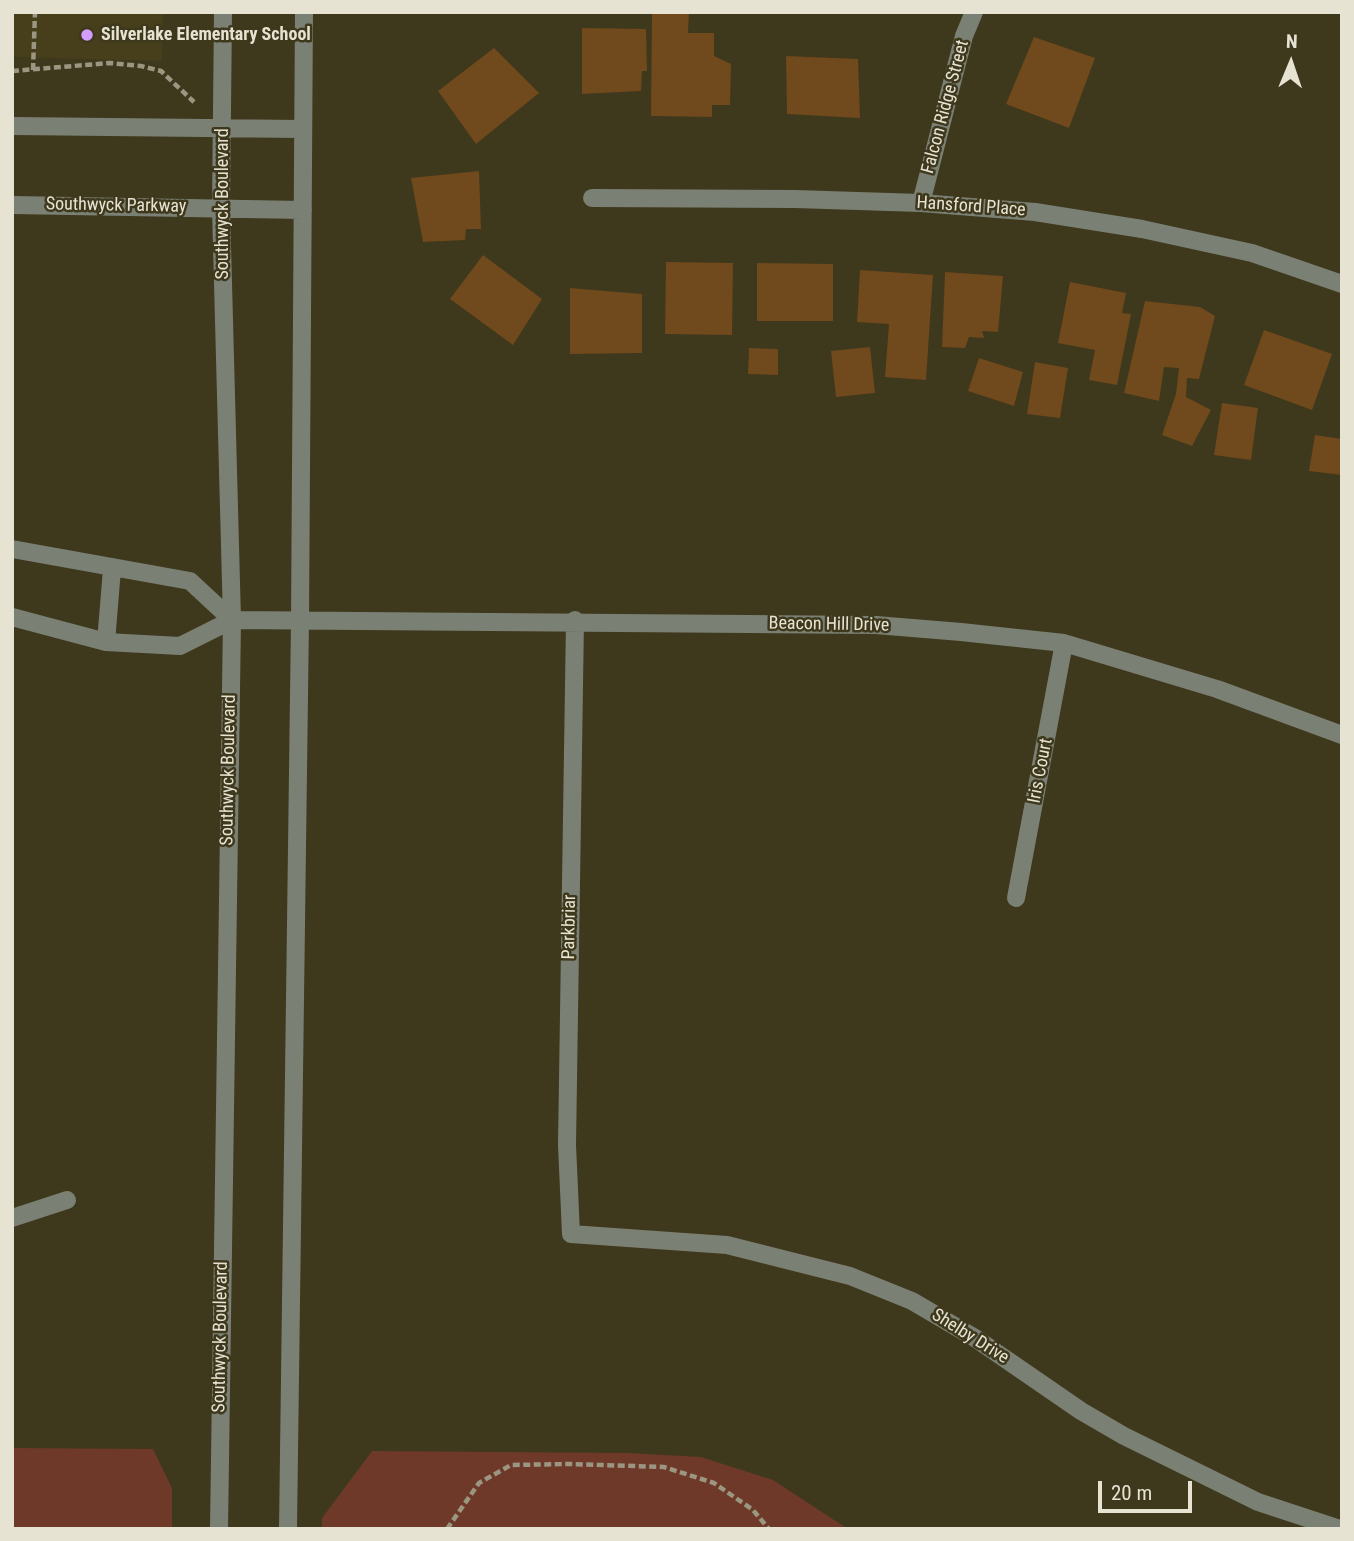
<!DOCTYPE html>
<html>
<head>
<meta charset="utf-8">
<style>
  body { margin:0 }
  #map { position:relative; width:1354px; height:1541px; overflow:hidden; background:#3e381c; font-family:"Roboto Condensed",sans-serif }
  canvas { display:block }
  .frame { position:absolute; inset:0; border:14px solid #e7e3d3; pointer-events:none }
  .north { position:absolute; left:1256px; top:28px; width:70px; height:70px; -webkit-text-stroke:5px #3e381c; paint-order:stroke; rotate:2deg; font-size:19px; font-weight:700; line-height:28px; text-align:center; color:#e7e3d3 }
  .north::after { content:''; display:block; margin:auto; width:24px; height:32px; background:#e7e3d3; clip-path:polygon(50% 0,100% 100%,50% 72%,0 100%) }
  .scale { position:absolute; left:1098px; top:1481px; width:94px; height:32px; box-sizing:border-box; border:4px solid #e7e3d3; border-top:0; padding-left:9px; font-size:21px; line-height:24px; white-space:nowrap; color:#e7e3d3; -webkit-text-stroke:5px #3e381c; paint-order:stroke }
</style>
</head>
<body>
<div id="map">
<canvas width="1354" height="1541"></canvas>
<div class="frame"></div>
<div class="north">N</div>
<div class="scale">20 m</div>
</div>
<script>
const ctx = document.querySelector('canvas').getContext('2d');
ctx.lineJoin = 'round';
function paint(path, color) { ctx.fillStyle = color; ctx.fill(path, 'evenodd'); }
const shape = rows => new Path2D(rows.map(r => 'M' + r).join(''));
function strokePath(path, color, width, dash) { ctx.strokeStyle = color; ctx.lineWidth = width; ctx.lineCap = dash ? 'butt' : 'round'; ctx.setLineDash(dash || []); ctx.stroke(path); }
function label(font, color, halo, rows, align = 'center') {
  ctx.font = font + ' "Roboto Condensed",sans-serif'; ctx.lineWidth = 5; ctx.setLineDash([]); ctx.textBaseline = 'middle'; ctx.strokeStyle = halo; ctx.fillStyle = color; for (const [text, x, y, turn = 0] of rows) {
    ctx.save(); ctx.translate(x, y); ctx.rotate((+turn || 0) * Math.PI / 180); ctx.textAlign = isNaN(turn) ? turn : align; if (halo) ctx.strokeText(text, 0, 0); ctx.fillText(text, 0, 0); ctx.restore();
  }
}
paint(shape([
  [12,12,163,12,162,61,12,57]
]), '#473f1b');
paint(shape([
  [12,1448,153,1449,172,1488,172,1529,12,1529],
  [372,1451,628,1453,701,1457,773,1480,848,1529,322,1529,322,1518]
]), '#6e3929');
paint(shape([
  [652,12,689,12,688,33,714,33,714,56,731,64,730,105,712,105,712,117,651,116],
  [582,28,646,29,647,71,642,71,641,91,582,94],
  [1034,37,1095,58,1069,128,1006,104],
  [494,48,539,93,476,144,438,91],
  [786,56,858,59,860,118,787,114],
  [479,171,481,229,466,229,465,240,423,242,411,178],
  [483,255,542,299,513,345,450,299],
  [666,262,733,263,732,335,665,334],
  [757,263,833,264,833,321,757,321],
  [860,270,933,275,926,380,885,377,889,324,857,322],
  [945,272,1003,276,998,332,982,331,984,338,969,337,965,348,942,347],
  [1070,282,1126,293,1122,313,1131,314,1117,385,1089,380,1095,350,1058,343],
  [570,288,642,294,642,353,570,354],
  [1145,301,1200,307,1215,316,1199,379,1187,378,1186,397,1211,410,1192,446,1162,435,1176,394,1179,368,1164,367,1159,401,1124,393],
  [1264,330,1332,354,1312,410,1244,385],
  [870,347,875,393,836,397,831,351],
  [749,348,778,349,778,375,748,374],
  [979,358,1023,372,1014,406,968,391],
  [1035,362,1068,368,1060,418,1027,414],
  [1222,403,1258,408,1251,460,1214,455],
  [1315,435,1342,439,1342,475,1309,471]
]), '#70491c');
strokePath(shape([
  [33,70,35,12],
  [12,71,110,63,141,66,161,71,194,102],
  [447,1529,479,1483,511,1465,569,1464,664,1467,714,1483,753,1510,769,1529]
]), '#9b9681', 4.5, [7, 3.5]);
strokePath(shape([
  [12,126,302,129],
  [592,198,795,199,921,203,1035,212,1142,229,1252,253,1342,284],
  [921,203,964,36,974,12],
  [12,205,303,210],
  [12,549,190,581,232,620],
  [12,617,106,642,180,646,232,620,876,625,961,632,1064,643,1217,689,1342,735],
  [575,620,567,1145,571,1234,727,1245,850,1276,912,1301,975,1338,1081,1411,1124,1436,1258,1502,1340,1529],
  [106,642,112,569],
  [1016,898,1064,643],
  [12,1218,67,1200],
  [219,1529,232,620,221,208,223,12],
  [288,1529,300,620,304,12]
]), '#7b8074', 18);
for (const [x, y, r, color] of [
  [87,35,7,"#d29dfd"]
]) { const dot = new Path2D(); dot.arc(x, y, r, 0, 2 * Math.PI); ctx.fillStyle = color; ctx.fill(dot); strokePath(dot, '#3e381c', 2.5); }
label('bold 18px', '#e7e3d3', '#3e381c', [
  ["Silverlake Elementary School",101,35]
], 'left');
label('18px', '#e7e3d3', '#3e381c', [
  ["Falcon Ridge Street",946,107,-75],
  ["Southwyck Boulevard",223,204,-90],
  ["Southwyck Parkway",116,206,1],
  ["Hansford Place",971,207,4],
  ["Beacon Hill Drive",829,625,1],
  ["Southwyck Boulevard",229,770,-89],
  ["Iris Court",1041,771,-79],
  ["Parkbriar",570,927,-89],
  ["Southwyck Boulevard",221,1337,-89],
  ["Shelby Drive",970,1337,32]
]);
</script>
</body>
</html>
